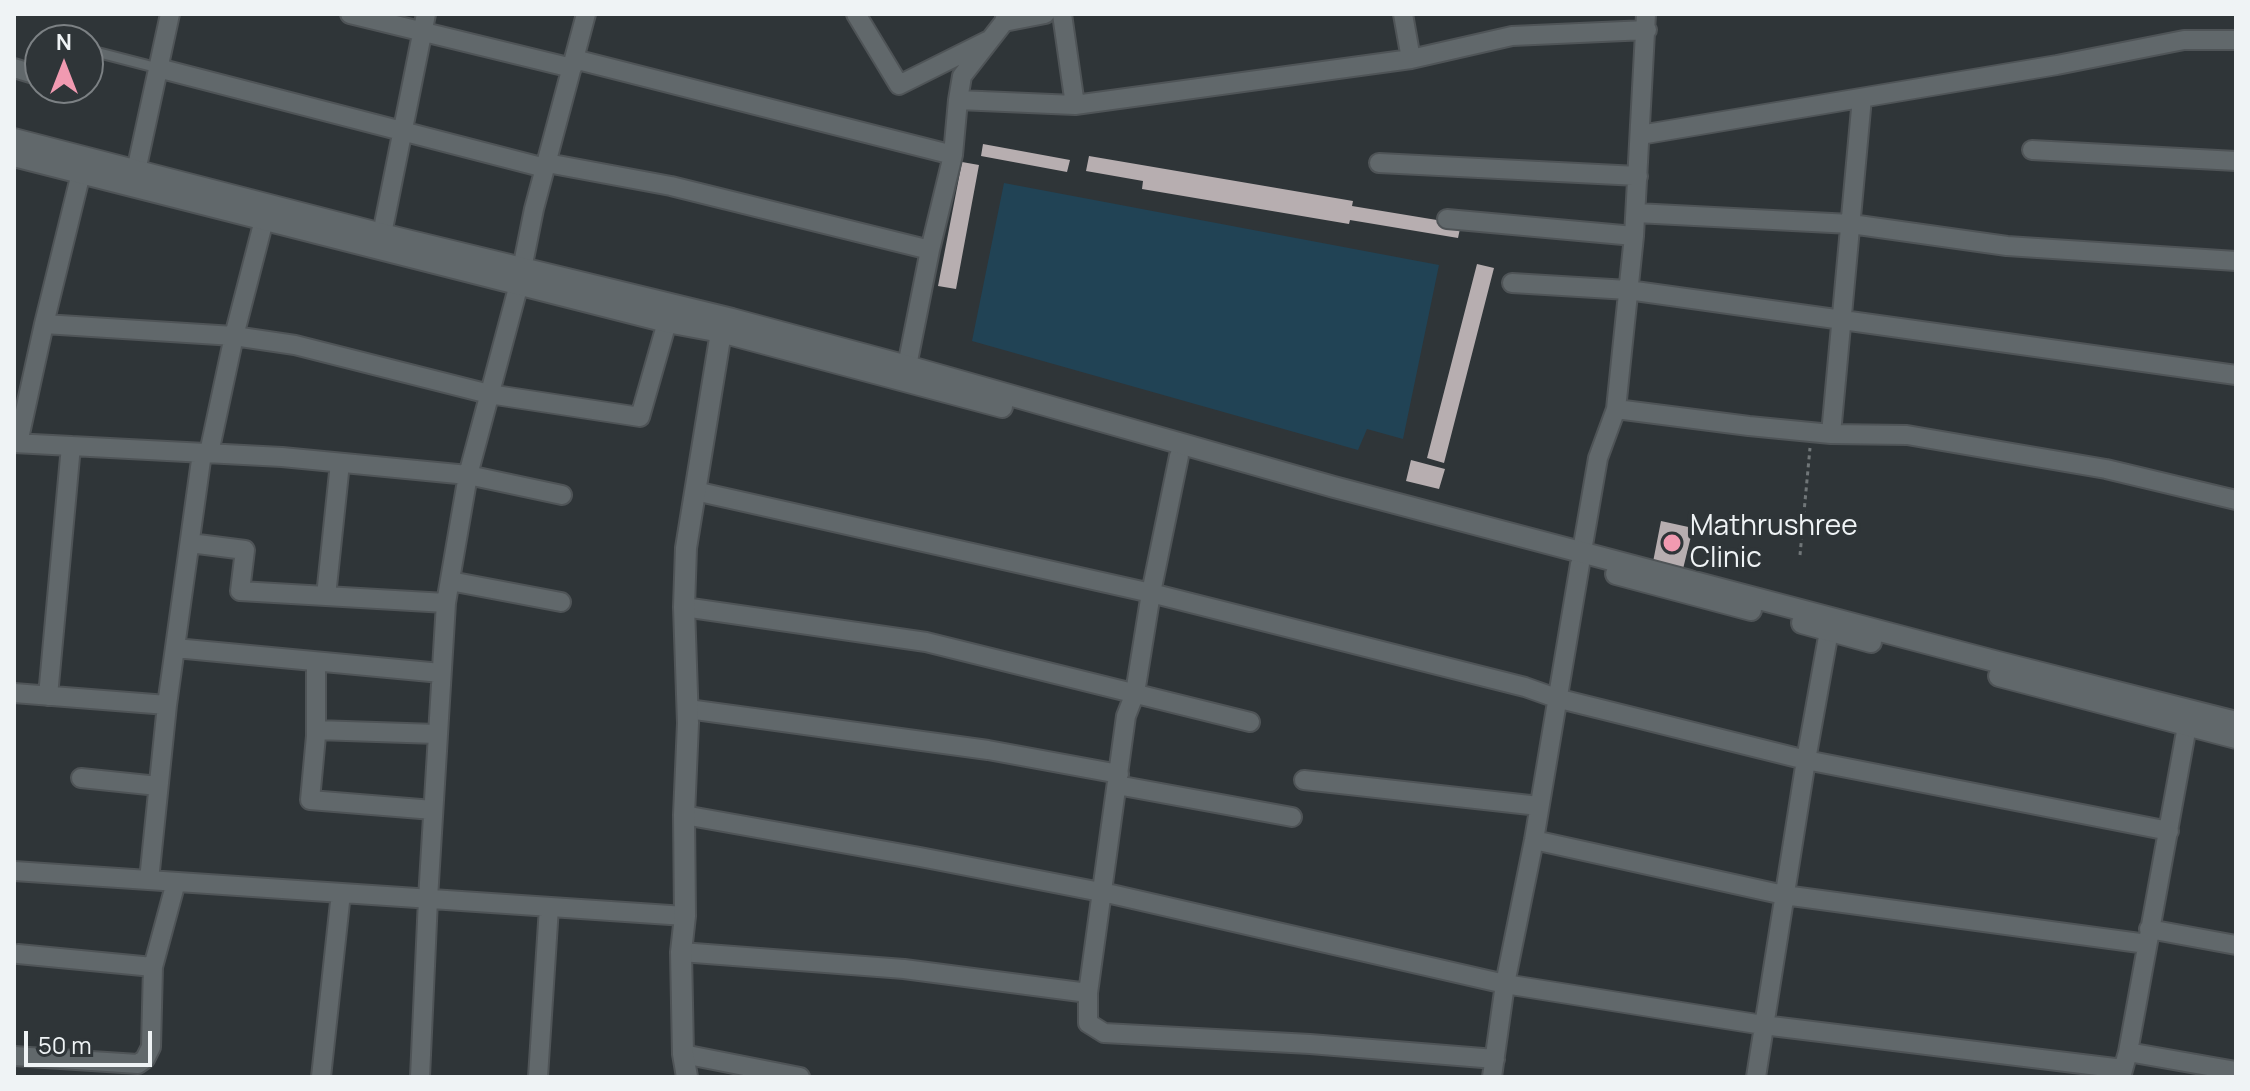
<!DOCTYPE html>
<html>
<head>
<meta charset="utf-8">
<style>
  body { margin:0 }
  #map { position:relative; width:2250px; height:1091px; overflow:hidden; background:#2f3538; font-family:Manrope,sans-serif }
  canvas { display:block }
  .frame { position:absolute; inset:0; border:16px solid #eff3f5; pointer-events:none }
  .north { position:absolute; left:24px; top:24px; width:80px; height:80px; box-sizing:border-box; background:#2f3538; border:2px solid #7c8184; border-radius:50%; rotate:0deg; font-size:22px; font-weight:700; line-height:32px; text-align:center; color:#eff3f5 }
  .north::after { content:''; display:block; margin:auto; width:28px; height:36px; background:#f19ab1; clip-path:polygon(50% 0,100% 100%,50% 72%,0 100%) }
  .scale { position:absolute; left:24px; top:1031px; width:128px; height:36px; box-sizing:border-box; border:4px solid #eff3f5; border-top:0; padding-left:10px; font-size:24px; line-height:28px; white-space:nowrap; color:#eff3f5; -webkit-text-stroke:6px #2f3538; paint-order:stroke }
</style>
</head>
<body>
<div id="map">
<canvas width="2250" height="1091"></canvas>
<div class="frame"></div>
<div class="north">N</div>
<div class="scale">50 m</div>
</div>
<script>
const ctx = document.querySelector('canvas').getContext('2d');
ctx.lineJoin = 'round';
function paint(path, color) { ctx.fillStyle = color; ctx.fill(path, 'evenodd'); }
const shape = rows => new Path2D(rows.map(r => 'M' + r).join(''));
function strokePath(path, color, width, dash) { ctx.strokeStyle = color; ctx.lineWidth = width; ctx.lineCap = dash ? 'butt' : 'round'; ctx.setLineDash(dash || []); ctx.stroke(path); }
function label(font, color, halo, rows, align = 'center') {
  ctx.font = font + ' Manrope,sans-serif'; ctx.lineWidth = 8; ctx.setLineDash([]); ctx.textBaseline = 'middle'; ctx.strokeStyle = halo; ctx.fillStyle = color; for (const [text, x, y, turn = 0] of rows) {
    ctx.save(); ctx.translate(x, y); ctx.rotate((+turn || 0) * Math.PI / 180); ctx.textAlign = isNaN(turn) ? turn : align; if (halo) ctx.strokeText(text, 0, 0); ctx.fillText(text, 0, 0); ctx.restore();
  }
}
paint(shape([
  [1004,183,1439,265,1403,439,1367,429,1358,450,972,341]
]), '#214355');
paint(shape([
  [983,144,1070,160,1067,172,981,156],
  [1089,156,1353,201,1352,206,1461,224,1458,238,1350,220,1349,224,1142,189,1143,181,1086,171],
  [962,162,979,165,956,289,938,286],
  [1477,264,1494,268,1444,463,1427,458],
  [1411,460,1445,469,1439,489,1406,481],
  [1661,521,1693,528,1683,569,1653,562]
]), '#b7aeb0');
const lane = shape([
  [88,50,158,68]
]);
const street = shape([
  [350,14,572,68],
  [856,14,899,85,987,41],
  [1062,14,1075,105],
  [1403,14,1411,59],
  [1004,22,1045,14],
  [574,59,953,155],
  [14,68,40,76],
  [158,68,545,168],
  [958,100,1075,105,1411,59,1512,36,1647,30],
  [1640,135,2057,65,2184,40,2236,40],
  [2032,150,2236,161],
  [547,163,671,186,930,250],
  [1379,163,1638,176],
  [136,171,170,14],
  [1636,213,1851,224,2007,246,2236,261],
  [1447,219,1634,236],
  [382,234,426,14],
  [1512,283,1628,290,2236,375],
  [44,324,234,336,295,345,489,394,640,417,667,322],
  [907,366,930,250,953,155,958,100,962,76,1004,22,1006,14],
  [1616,409,1749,426,1831,434,1907,435,2106,469,2236,500],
  [1831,434,1862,98],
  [14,443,282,457,468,475,562,495],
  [18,443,44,324,81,173],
  [209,453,234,336,264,220],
  [1179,456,1151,593,1135,693,1126,716,1088,993,1088,1023,1104,1033,1310,1044,1495,1059],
  [695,491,1151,593,1525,687,1556,698,1806,760,2169,831],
  [190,543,245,550,240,591,446,603],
  [1582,551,1598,458,1616,409,1634,236,1646,14],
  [450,581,561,602],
  [326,596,340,463],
  [684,607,926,642,1250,722],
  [175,648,441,673],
  [316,662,316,736,310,800,433,810],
  [14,693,167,705],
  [48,696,71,446],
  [688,709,988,750,1119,774],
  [316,730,437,734],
  [81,778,158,786],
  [1304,780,1539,806],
  [1117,785,1292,817],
  [684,815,920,857,1111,894,1505,984,1763,1025,2123,1069],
  [1534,840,1784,895,2147,944],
  [14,871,685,916],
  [149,880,167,705,202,453],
  [2149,929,2236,945],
  [681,952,904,969,1088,993],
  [18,954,153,967],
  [2128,1052,2236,1071],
  [683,1054,800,1077],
  [14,1056,138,1064,145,1059,151,1047,153,967,176,882],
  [321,1077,341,893],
  [420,1077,428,899,446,603,468,475,519,284,534,209,586,14],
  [538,1077,549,907],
  [1492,1077,1505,984,1534,840,1580,564],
  [1756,1077,1806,760,1829,631],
  [2121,1077,2128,1052,2187,726]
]);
const secondary = shape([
  [14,139,382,234,732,319,907,366,1334,487,1998,662,2236,722],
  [14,156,667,322,721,332,1002,407],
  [1616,574,1751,610],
  [1802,623,1871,642],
  [1999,676,2236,738],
  [687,1077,683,1054,681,952,685,916,684,815,688,723,684,607,686,548,721,332]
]);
strokePath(lane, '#4f5457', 13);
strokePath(street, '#4f5457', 22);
strokePath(secondary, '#4f5457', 24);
strokePath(shape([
  [1800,555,1810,448]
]), '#707678', 3, [4, 4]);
strokePath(lane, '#61686b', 9);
strokePath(street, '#61686b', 18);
strokePath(secondary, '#61686b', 20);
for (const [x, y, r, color] of [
  [1672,543,10,"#f19ab1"]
]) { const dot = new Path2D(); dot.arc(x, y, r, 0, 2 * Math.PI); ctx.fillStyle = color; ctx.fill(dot); strokePath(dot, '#2f3538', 3); }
label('28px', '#eff3f5', '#2f3538', [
  ["Mathrushree",1690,527],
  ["Clinic",1690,559]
], 'left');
</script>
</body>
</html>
